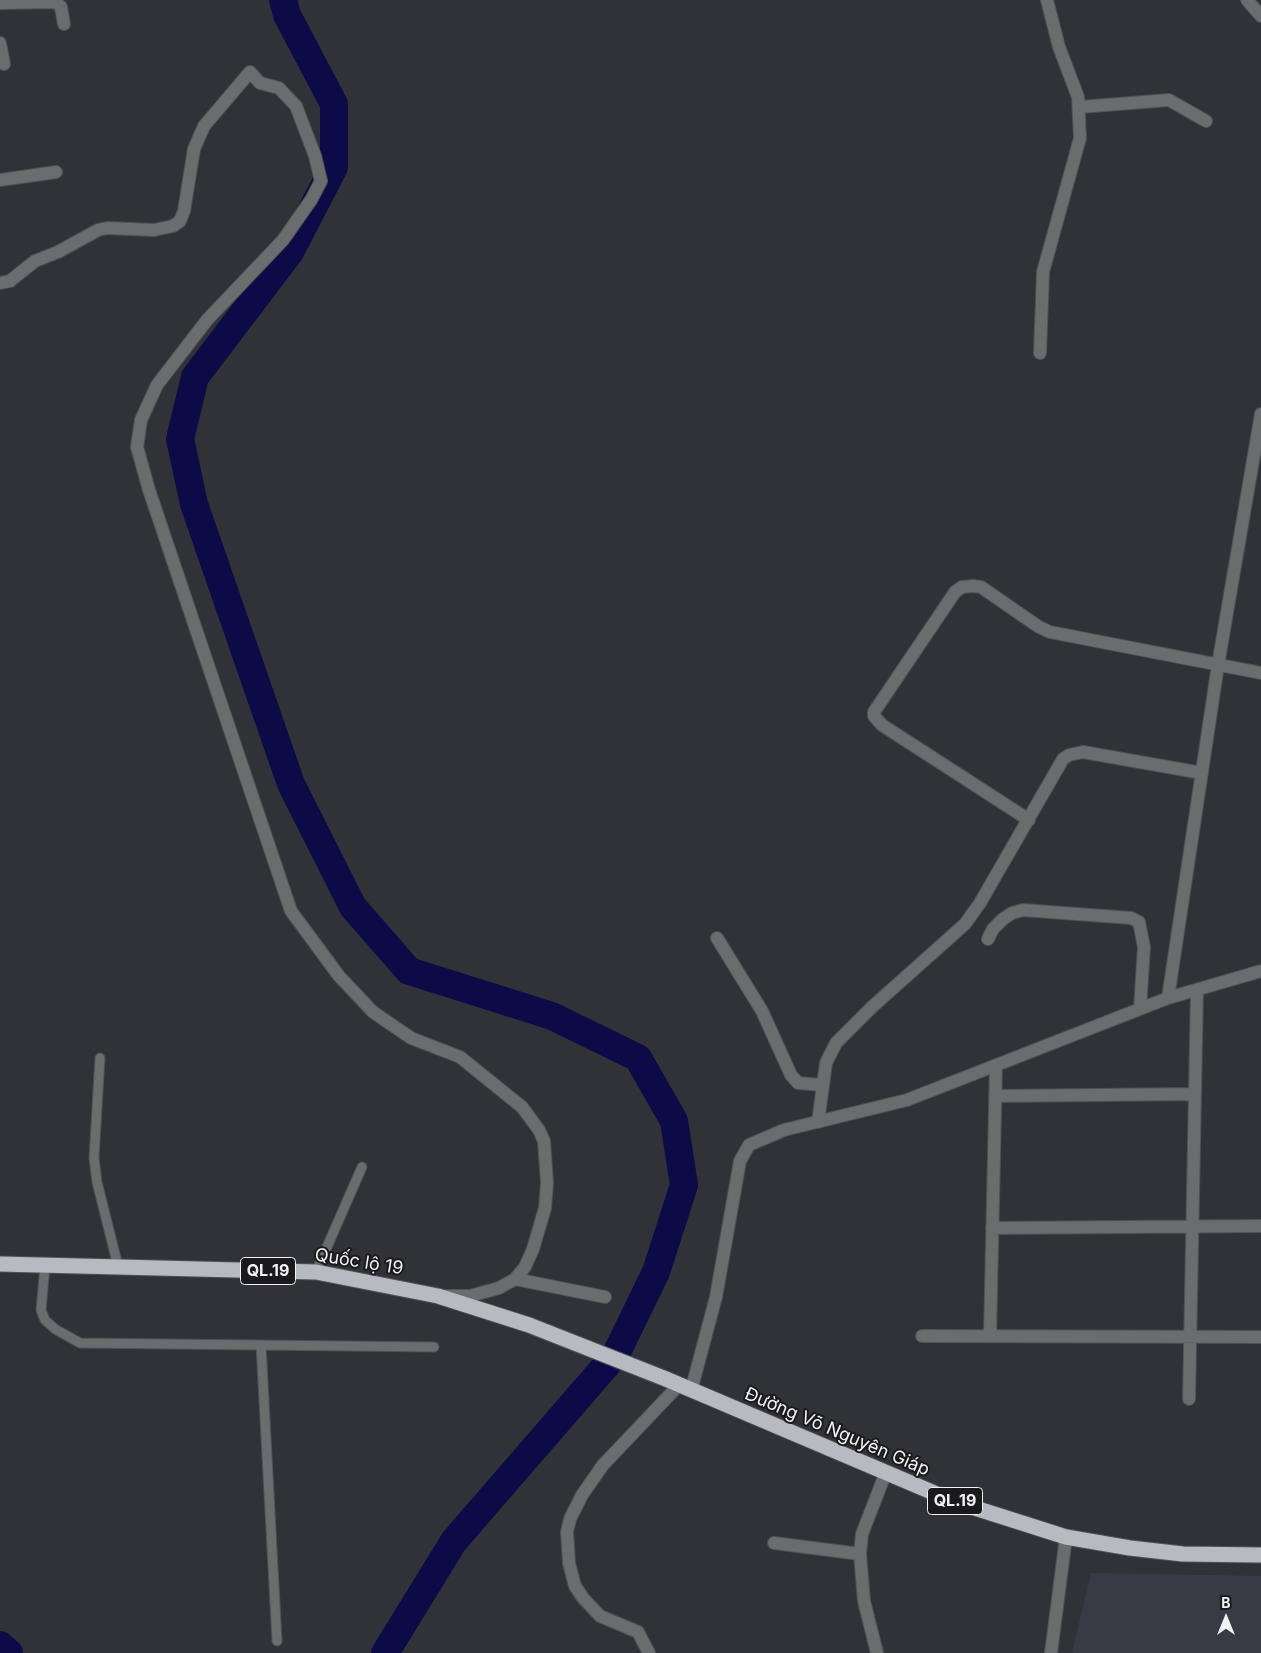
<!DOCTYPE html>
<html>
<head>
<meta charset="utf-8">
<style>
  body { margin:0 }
  #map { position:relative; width:1261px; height:1653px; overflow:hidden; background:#313238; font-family:Inter,sans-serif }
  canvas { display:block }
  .north { position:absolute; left:1201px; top:1593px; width:50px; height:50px; -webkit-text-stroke:4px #1a1a1d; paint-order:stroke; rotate:0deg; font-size:14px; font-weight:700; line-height:20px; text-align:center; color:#f1f2f5 }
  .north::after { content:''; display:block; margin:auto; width:18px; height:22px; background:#f1f2f5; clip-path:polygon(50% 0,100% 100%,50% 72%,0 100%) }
</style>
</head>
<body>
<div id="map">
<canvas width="1261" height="1653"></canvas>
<div class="north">B</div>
</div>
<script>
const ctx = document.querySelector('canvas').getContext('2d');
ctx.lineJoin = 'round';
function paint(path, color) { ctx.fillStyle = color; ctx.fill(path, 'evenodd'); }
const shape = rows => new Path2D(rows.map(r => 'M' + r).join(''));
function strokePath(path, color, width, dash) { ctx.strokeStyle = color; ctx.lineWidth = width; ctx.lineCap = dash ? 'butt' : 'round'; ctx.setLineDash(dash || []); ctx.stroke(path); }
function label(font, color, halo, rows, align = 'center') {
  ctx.font = font + ' Inter,sans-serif'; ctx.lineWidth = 4; ctx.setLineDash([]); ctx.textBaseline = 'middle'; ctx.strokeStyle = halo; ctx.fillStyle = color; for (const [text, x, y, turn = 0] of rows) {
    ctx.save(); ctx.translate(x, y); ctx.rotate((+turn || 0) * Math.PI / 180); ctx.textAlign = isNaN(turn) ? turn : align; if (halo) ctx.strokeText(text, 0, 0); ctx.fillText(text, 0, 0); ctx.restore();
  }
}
paint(shape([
  [1091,1573,1261,1576,1261,1653,1072,1653]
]), '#383b46');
strokePath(shape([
  [283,0,287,15,334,104,334,167,290,252,195,377,180,439,194,504,291,784,353,907,409,971,552,1016,638,1058,674,1121,684,1185,656,1272,616,1354,454,1541,385,1653],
  [0,1645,9,1653]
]), '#0d0b47', 28);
const lane = shape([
  [100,1058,94,1158,97,1182,118,1266],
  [45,1266,41,1310,45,1320,55,1329,80,1343,434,1347],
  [316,1272,362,1167],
  [261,1345,277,1641]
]);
const street = shape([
  [1247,0,1261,16],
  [0,3,56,2,61,7,64,24],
  [0,43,4,64],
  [1080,107,1169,100,1206,121],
  [0,180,56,172],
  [0,283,10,281,35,261,58,252,98,230,107,228,154,230,173,226,180,221,184,211,194,149,204,126,250,72,260,83,279,88,296,106,315,156,321,181,311,200,283,240,207,320,157,385,141,420,137,447,149,490,291,911,339,976,373,1012,411,1038,460,1057,522,1107,539,1130,544,1141,547,1183,545,1208,533,1249,525,1267,515,1279,499,1288,470,1296,447,1296],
  [1040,353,1043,272,1080,138,1078,97,1059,47,1047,0],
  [1029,820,882,725,874,716,874,712,955,592,962,587,973,586,981,587,1039,627,1050,632,1261,673],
  [717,938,762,1011,791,1075,798,1083,822,1085],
  [988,939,993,929,1003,919,1012,913,1023,910,1131,918,1139,922,1144,947,1140,1009],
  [1168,998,1218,665,1261,414],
  [995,1096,1195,1094],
  [818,1122,826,1063,836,1043,872,1007,965,924,980,903,1063,759,1069,755,1083,752,1202,773],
  [992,1228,1261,1226],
  [515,1279,605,1297],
  [922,1336,1261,1337],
  [990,1336,996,1065],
  [691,1391,716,1297,740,1161,749,1145,784,1130,907,1100,1168,998,1261,971],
  [1189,1399,1197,990],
  [774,1543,860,1554],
  [649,1653,638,1632,600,1616,583,1598,575,1586,569,1563,567,1532,570,1519,582,1495,603,1465,678,1386],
  [877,1653,864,1601,860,1554,862,1534,886,1472],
  [1051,1653,1066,1537]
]);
const highway = shape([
  [0,1264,316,1272,438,1296,529,1325,666,1379,953,1501,1066,1537,1130,1548,1183,1554,1261,1555]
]);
strokePath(lane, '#505156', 11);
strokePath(street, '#505156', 14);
strokePath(highway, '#505156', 17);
strokePath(lane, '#6b6c6e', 9);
strokePath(street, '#6b6c6e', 12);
strokePath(highway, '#b8bac1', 15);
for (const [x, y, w] of [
  [268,1271,55],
  [955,1501,55]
]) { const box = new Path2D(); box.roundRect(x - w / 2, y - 13.5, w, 27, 4); ctx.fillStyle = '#1a1a1d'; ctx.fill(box); strokePath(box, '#f1f2f5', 1); }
label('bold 16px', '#f1f2f5', null, [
  ["QL.19",268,1271],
  ["QL.19",955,1501]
]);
label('18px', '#f1f2f5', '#1a1a1d', [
  ["Quốc lộ 19",359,1262,9],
  ["Đường Võ Nguyên Giáp",837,1432,23]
]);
</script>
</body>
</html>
